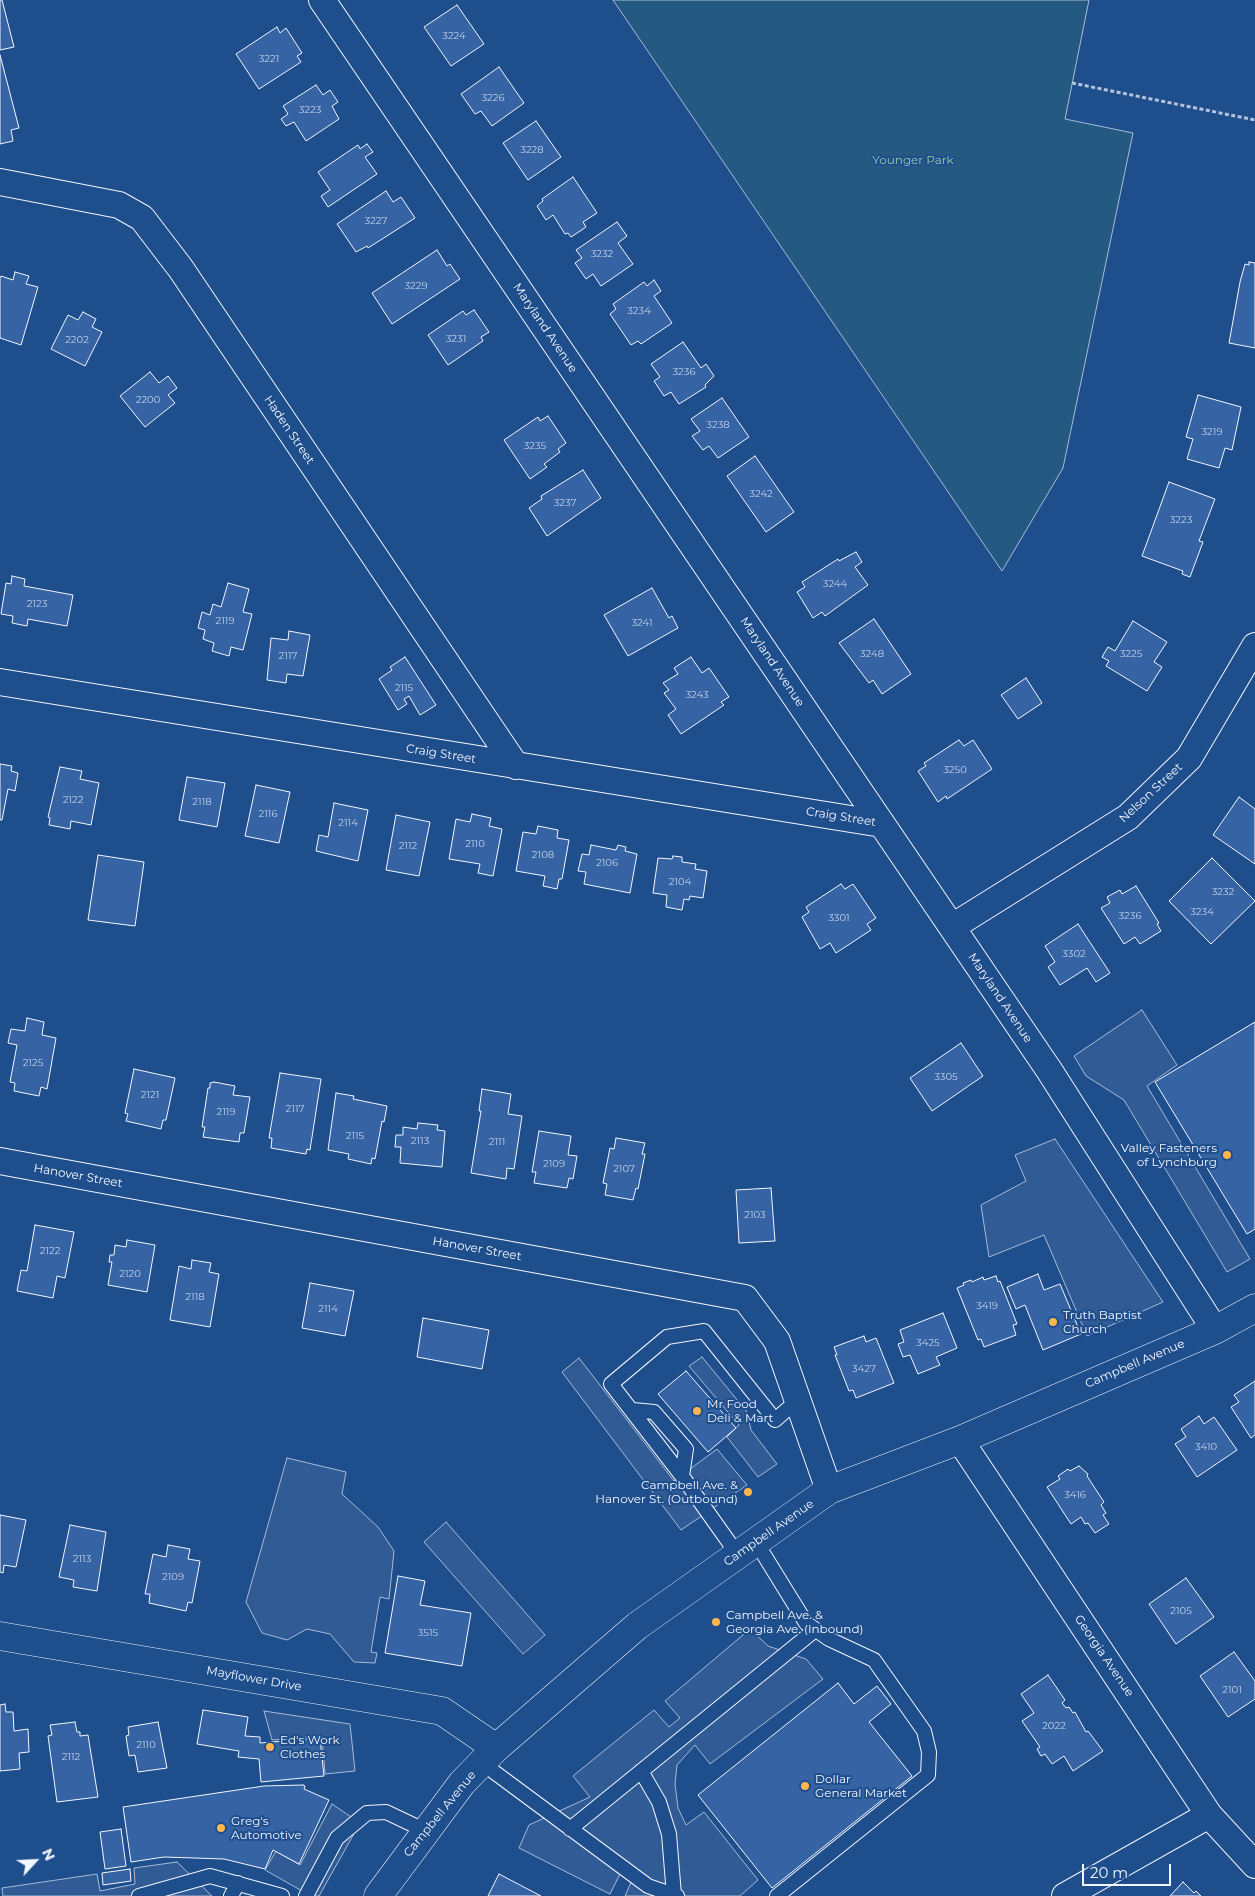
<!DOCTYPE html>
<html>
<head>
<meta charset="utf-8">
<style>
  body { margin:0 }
  #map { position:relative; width:1255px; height:1896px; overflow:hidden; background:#1f4e8c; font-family:Montserrat,sans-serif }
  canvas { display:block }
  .north { position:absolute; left:10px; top:1836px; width:50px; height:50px; -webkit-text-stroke:4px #1f4e8c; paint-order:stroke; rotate:65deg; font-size:14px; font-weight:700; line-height:20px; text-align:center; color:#f2f6ff }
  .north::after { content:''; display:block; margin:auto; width:18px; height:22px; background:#f2f6ff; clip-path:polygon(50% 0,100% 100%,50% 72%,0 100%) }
  .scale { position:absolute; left:1082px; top:1864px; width:89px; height:22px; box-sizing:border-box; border:2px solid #f2f6ff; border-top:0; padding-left:6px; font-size:15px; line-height:18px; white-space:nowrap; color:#f2f6ff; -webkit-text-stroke:4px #1f4e8c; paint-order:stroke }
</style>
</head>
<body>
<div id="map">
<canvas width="1255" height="1896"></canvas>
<div class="north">N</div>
<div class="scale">20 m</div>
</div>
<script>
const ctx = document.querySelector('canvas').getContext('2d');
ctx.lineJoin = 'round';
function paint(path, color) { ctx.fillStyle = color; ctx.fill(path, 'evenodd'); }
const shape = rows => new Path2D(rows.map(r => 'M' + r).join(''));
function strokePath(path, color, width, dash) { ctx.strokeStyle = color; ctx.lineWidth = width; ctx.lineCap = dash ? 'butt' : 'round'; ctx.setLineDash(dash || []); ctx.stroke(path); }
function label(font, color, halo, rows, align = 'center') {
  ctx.font = font + ' Montserrat,sans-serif'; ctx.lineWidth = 4; ctx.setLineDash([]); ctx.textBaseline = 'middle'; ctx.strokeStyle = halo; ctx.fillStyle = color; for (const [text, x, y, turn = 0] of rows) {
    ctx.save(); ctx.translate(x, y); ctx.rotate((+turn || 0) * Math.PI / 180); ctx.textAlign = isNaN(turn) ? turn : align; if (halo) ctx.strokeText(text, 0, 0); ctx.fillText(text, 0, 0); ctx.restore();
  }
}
const green = shape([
  [613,0,1089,0,1065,119,1133,133,1063,468,1002,571,613,0]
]);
paint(green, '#245a82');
strokePath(green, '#a8bbd7', 1);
const parking = shape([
  [1142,1010,1177,1065,1147,1086,1250,1259,1227,1272,1124,1100,1086,1076,1074,1056,1142,1010],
  [1055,1139,1163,1302,1087,1336,1044,1235,989,1257,981,1205,1026,1181,1015,1155,1055,1139],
  [702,1357,747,1412,751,1430,777,1464,758,1477,727,1437,739,1425,689,1366,702,1357],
  [579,1358,674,1481,717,1449,747,1485,681,1530,562,1372,579,1358],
  [287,1458,346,1472,342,1494,378,1527,394,1551,389,1599,380,1597,371,1652,377,1653,375,1663,354,1662,330,1634,307,1629,287,1640,262,1633,246,1602,287,1458],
  [446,1522,545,1635,523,1654,424,1542,446,1522],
  [750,1629,768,1646,806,1659,823,1679,710,1764,695,1745,677,1765,675,1784,678,1808,686,1825,704,1812,758,1880,740,1896,625,1896,632,1880,620,1874,610,1894,519,1848,529,1825,590,1797,573,1776,654,1710,669,1727,680,1718,665,1701,750,1629],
  [264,1711,350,1724,355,1771,325,1774,322,1736,272,1740,264,1711],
  [332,1804,360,1823,319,1896,311,1896,265,1870,276,1851,300,1865,332,1804],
  [177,1862,212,1896,3,1896,2,1888,97,1874,100,1891,135,1884,134,1868,177,1862]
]);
paint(parking, '#305b95');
strokePath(parking, '#a8bbd7', 1);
const building = shape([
  [0,0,2,0,14,47,0,50,0,0],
  [457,5,484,44,451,66,424,27,457,5],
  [277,27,280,33,286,28,302,53,297,56,301,62,259,89,236,54,277,27],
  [0,55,19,128,11,130,13,141,0,144,0,55],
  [499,67,524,103,492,126,481,111,475,114,461,94,499,67],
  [316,85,323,95,330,90,338,102,332,106,339,119,306,141,294,122,286,126,281,119,288,114,283,106,316,85],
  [536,121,561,157,528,180,503,143,536,121],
  [367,144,373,152,365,157,377,174,328,207,321,196,330,190,318,172,358,145,360,149,367,144],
  [573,177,597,213,583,222,586,227,571,237,568,233,565,234,553,215,546,220,537,206,543,201,542,199,573,177],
  [386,191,393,202,401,197,415,218,368,248,367,246,356,252,337,224,386,191],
  [617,222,627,236,618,243,633,264,601,286,593,274,586,279,575,263,582,258,576,250,617,222],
  [437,250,447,266,450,264,460,279,392,324,372,293,437,250],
  [1249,262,1255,263,1255,348,1229,343,1240,282,1245,264,1249,265,1249,262],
  [15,272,29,276,26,284,38,287,21,345,0,338,0,278,1,276,13,280,15,272],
  [654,280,661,291,654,296,672,323,641,344,638,341,631,345,610,314,616,309,613,304,644,282,647,286,654,280],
  [474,310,489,332,481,337,483,341,448,365,428,335,463,311,466,315,474,310],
  [83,312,96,319,92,327,102,332,85,366,51,349,68,315,78,320,83,312],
  [683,342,701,368,706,364,714,376,705,385,706,387,679,404,671,392,664,396,654,381,660,377,651,364,683,342],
  [150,372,159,383,168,376,177,388,168,395,175,403,145,427,120,396,150,372],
  [1198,395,1241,407,1232,450,1225,448,1219,468,1187,459,1193,439,1186,437,1198,395],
  [722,398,749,437,718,458,709,446,703,450,692,436,700,431,691,419,722,398],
  [548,416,566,443,558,449,560,452,544,464,547,467,530,479,504,440,538,417,540,421,548,416],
  [755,456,794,512,766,532,727,476,755,456],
  [583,470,601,498,547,536,529,508,542,499,541,496,583,470],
  [1169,482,1215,499,1199,541,1203,542,1190,577,1182,574,1183,571,1142,556,1169,482],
  [856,552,862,562,855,567,868,585,825,616,822,612,813,618,797,592,805,587,802,582,838,559,839,561,856,552],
  [12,576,25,579,24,586,73,595,67,626,28,619,27,626,12,623,13,616,1,614,6,583,11,584,12,576],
  [228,583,249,589,243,612,252,614,243,650,231,647,229,656,212,651,214,643,203,639,205,630,198,628,202,612,210,615,213,604,221,607,228,583],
  [652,588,669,618,672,616,678,628,628,656,604,615,652,588],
  [874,619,911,674,882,694,873,680,869,683,839,643,874,619],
  [1133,621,1167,642,1154,662,1162,667,1147,691,1106,666,1109,661,1102,657,1108,647,1115,651,1133,621],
  [289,631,310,635,303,676,287,674,286,683,267,680,271,638,288,640,289,631],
  [405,657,436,705,420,715,409,696,404,699,407,704,398,710,379,679,392,670,390,667,405,657],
  [691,657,702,673,709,668,729,697,721,702,724,705,681,734,668,715,676,709,664,693,669,690,663,683,678,674,674,668,691,657],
  [1026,678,1042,703,1018,719,1001,695,1026,678],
  [959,740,964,746,973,740,992,769,947,799,946,796,938,802,918,771,926,766,924,763,959,740],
  [0,764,12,766,11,771,18,773,15,791,8,789,2,820,0,820,0,764],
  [60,767,82,771,80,779,99,783,91,825,71,821,70,829,49,825,50,818,48,817,60,767],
  [187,777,225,783,217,827,179,820,187,777],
  [256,785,290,792,279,843,245,836,256,785],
  [1239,797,1255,809,1255,864,1213,835,1239,797],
  [334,803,368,810,358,861,316,851,319,835,328,837,334,803],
  [472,814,491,818,489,826,502,829,493,876,478,873,480,864,449,859,456,819,470,822,472,814],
  [396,815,430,822,419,876,386,870,396,815],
  [538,826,558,830,557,838,569,840,562,879,559,879,557,889,543,886,545,876,516,871,523,832,536,834,538,826],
  [591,845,616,850,618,845,626,847,625,851,637,854,630,893,584,884,586,872,578,871,582,854,589,855,591,845],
  [98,855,144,862,135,926,88,920,98,855],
  [673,856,682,857,682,862,696,864,695,869,707,871,703,898,690,896,689,900,684,899,682,910,666,907,667,895,653,893,658,858,672,859,673,856],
  [1212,858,1255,901,1211,944,1169,901,1212,858],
  [841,884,845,889,853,884,876,918,867,924,871,930,836,953,830,943,820,949,802,917,809,912,806,907,841,884],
  [1136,886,1159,923,1157,924,1161,931,1140,944,1135,937,1124,944,1101,908,1110,903,1107,897,1120,890,1122,894,1136,886],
  [1078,924,1110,973,1096,982,1087,968,1060,985,1048,967,1055,962,1045,946,1078,924],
  [27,1018,44,1022,42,1035,56,1038,47,1089,41,1087,39,1096,14,1091,15,1083,10,1082,17,1045,8,1043,11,1029,25,1031,27,1018],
  [1255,1022,1255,1229,1247,1234,1155,1082,1255,1022],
  [961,1043,983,1076,932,1111,910,1078,961,1043],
  [134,1069,175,1078,166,1120,163,1120,161,1129,126,1121,128,1114,125,1113,134,1069],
  [280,1073,321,1079,310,1150,307,1149,306,1154,271,1148,272,1138,269,1138,280,1073],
  [214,1082,235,1086,233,1095,250,1097,244,1133,240,1133,239,1142,203,1137,205,1127,202,1127,208,1088,210,1088,210,1083,214,1082],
  [482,1089,511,1094,508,1114,522,1116,514,1169,507,1168,506,1179,471,1173,481,1111,479,1111,482,1089],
  [336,1093,354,1096,353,1099,387,1106,384,1122,382,1121,375,1159,372,1158,371,1164,348,1159,349,1154,328,1150,336,1093],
  [418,1123,438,1125,437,1130,445,1131,442,1167,400,1163,401,1147,395,1147,396,1135,403,1135,403,1127,417,1129,418,1123],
  [539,1131,571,1136,568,1155,577,1156,573,1179,569,1178,567,1188,534,1183,536,1172,532,1172,539,1131],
  [616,1138,645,1143,642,1154,645,1154,638,1189,636,1188,633,1200,605,1195,607,1184,603,1183,610,1148,614,1149,616,1138],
  [771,1188,775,1241,739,1243,736,1190,771,1188],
  [35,1225,74,1232,65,1278,57,1276,53,1298,17,1291,21,1270,27,1271,35,1225],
  [127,1240,155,1245,147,1292,108,1285,112,1262,109,1262,110,1255,114,1255,115,1245,126,1247,127,1240],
  [192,1260,211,1263,209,1272,219,1274,210,1327,170,1320,179,1266,191,1269,192,1260],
  [1038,1274,1044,1290,1060,1284,1081,1334,1043,1350,1025,1305,1016,1309,1007,1287,1038,1274],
  [996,1276,998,1282,1000,1281,1017,1324,1013,1325,1016,1335,984,1347,981,1339,978,1340,957,1288,964,1285,963,1283,971,1280,972,1282,983,1277,984,1280,996,1276],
  [310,1283,354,1291,345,1336,302,1328,310,1283],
  [943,1313,957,1348,936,1357,940,1365,918,1374,910,1355,903,1357,898,1344,904,1342,900,1330,943,1313],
  [423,1318,489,1330,482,1369,417,1357,423,1318],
  [864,1336,866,1342,876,1338,894,1383,856,1398,853,1390,849,1391,835,1355,837,1355,834,1347,864,1336],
  [686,1371,736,1428,708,1452,658,1394,686,1371],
  [1255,1381,1255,1435,1251,1438,1231,1407,1239,1402,1234,1395,1255,1381],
  [1199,1416,1204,1424,1214,1417,1237,1450,1197,1477,1175,1444,1186,1437,1181,1429,1199,1416],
  [1079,1466,1088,1474,1087,1476,1104,1502,1101,1505,1106,1513,1103,1515,1109,1524,1095,1533,1088,1523,1085,1524,1081,1517,1071,1524,1047,1487,1060,1479,1058,1476,1068,1469,1070,1471,1079,1466],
  [0,1515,26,1520,16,1567,4,1565,3,1573,0,1572,0,1515],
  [70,1525,106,1532,97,1591,73,1587,74,1580,59,1577,70,1525],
  [168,1545,190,1549,188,1559,200,1561,192,1603,188,1602,186,1611,149,1603,150,1594,145,1594,153,1554,166,1557,168,1545],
  [398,1576,425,1581,420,1605,471,1613,462,1666,385,1653,398,1576],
  [1186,1578,1214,1617,1176,1644,1149,1604,1186,1578],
  [1234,1652,1255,1681,1255,1699,1228,1717,1200,1676,1234,1652],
  [1048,1675,1065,1700,1062,1703,1066,1708,1069,1707,1073,1713,1075,1712,1086,1732,1088,1731,1103,1751,1073,1771,1064,1756,1052,1764,1045,1754,1041,1756,1037,1749,1040,1747,1022,1721,1034,1713,1021,1694,1048,1675],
  [838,1683,854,1704,877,1686,891,1704,869,1722,912,1776,772,1888,698,1795,838,1683],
  [5,1704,6,1712,13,1712,14,1731,28,1729,29,1752,19,1753,20,1769,0,1771,0,1705,5,1704],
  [203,1710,248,1717,245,1736,260,1737,260,1743,320,1738,324,1776,261,1782,259,1759,238,1757,239,1751,197,1744,203,1710],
  [75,1722,77,1732,80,1732,80,1736,88,1735,98,1797,57,1802,48,1736,52,1735,50,1725,75,1722],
  [158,1722,167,1768,138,1772,135,1755,129,1756,126,1736,129,1735,128,1727,158,1722],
  [303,1785,305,1786,304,1789,329,1800,299,1864,273,1850,265,1869,224,1859,164,1857,131,1862,123,1807,264,1786,303,1785],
  [121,1829,126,1866,105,1869,100,1832,121,1829],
  [130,1869,131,1881,103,1885,102,1873,130,1869],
  [499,1874,541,1896,488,1896,499,1874],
  [1183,1882,1194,1893,1196,1891,1201,1896,1170,1896,1183,1882]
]);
paint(building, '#3563a3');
strokePath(building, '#f2f6ff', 1);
const service = shape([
  [633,1410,654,1412,686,1449,682,1476],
  [756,1542,806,1623,829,1639,874,1660,924,1731,929,1752,928,1775,777,1896],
  [738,1555,682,1476,611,1384,667,1337,704,1331,775,1420,798,1400],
  [482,1763,648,1886,677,1896],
  [641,1771,659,1802,669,1834,674,1895],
  [570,1829,815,1630],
  [139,1896,210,1876,282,1896],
  [231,1896,238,1883],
  [306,1896,337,1838,367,1813,386,1812,426,1831]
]);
const minor = shape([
  [322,0,1049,1070,1215,1330],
  [0,182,119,205,142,218,181,269,516,766],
  [0,682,882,824],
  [952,927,1128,817,1189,758,1255,646],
  [0,1161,745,1298,777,1341,829,1490],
  [960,1440,1209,1815,1255,1865],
  [1065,1896,1209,1815]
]);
const tertiary = shape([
  [0,1636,442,1711,496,1748]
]);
const primary = shape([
  [378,1896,462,1783,496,1748,637,1626,829,1490,960,1440,1215,1330,1255,1308]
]);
strokePath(service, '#f2f6ff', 16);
strokePath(minor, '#f2f6ff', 28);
strokePath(tertiary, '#f2f6ff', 29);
strokePath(primary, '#f2f6ff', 29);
strokePath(shape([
  [1072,83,1255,120]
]), '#b3c4dc', 3, [4, 2.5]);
strokePath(service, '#1f4e8c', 14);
strokePath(minor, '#1f4e8c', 26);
strokePath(tertiary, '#1f4e8c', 28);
strokePath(primary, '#1f4e8c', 28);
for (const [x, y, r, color] of [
  [1227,1155,5,"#ffb74d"],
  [1053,1322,5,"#ffb74d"],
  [697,1411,5,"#ffb74d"],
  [748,1492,5,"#ffb74d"],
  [716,1622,5,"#ffb74d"],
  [270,1747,5,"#ffb74d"],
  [805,1786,5,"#ffb74d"],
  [221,1828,5,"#ffb74d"]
]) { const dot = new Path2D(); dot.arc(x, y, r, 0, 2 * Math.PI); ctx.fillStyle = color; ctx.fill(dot); strokePath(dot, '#1f4e8c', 2); }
label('10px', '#c3d1e8', null, [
  ["3224",454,36],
  ["3221",269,59],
  ["3226",493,98],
  ["3223",310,110],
  ["3228",532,150],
  ["3227",376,221],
  ["3232",602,254],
  ["3229",416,286],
  ["3234",639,311],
  ["3231",456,339],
  ["2202",77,340],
  ["3236",684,372],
  ["2200",148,400],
  ["3238",718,425],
  ["3219",1212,432],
  ["3235",535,446],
  ["3242",761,494],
  ["3237",565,503],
  ["3223",1181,520],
  ["3244",835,584],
  ["2123",37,604],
  ["2119",225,621],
  ["3241",642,623],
  ["3248",872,654],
  ["3225",1131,654],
  ["2117",288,656],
  ["2115",404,688],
  ["3243",697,695],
  ["3250",955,770],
  ["2122",73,800],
  ["2118",202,802],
  ["2116",268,814],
  ["2114",348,823],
  ["2110",475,844],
  ["2112",408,846],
  ["2108",543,855],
  ["2106",607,863],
  ["2104",680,882],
  ["3232",1223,892],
  ["3234",1202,912],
  ["3236",1130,916],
  ["3301",839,918],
  ["3302",1074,954],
  ["2125",33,1063],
  ["3305",946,1077],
  ["2121",150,1095],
  ["2117",295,1109],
  ["2119",226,1112],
  ["2115",355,1136],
  ["2113",420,1141],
  ["2111",497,1142],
  ["2109",554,1164],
  ["2107",624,1169],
  ["2103",755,1215],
  ["2122",50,1251],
  ["2120",130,1274],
  ["2118",195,1297],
  ["3419",987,1306],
  ["2114",328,1309],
  ["3425",928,1343],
  ["3427",864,1369],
  ["3410",1206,1447],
  ["3416",1075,1495],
  ["2113",82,1559],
  ["2109",173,1577],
  ["2105",1181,1611],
  ["3515",428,1633],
  ["2101",1232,1690],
  ["2022",1054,1726],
  ["2110",146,1745],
  ["2112",71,1757]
]);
label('12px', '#97c8a6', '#1f4e8c', [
  ["Younger Park",913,160]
]);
label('12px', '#f2f6ff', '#1f4e8c', [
  ["Maryland Avenue",545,328,56],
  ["Haden Street",289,430,56],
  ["Maryland Avenue",772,662,56],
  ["Craig Street",441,754,9],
  ["Nelson Street",1151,793,-43],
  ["Craig Street",841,817,9],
  ["Maryland Avenue",1000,998,56],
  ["Hanover Street",78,1176,10],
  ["Hanover Street",477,1249,10],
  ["Campbell Avenue",1135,1364,-23],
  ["Campbell Avenue",769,1533,-35],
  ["Georgia Avenue",1104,1656,56],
  ["Mayflower Drive",254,1679,10],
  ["Campbell Avenue",440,1814,-51]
]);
label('12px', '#f2f6ff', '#1f4e8c', [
  ["Valley Fasteners",1217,1148,"right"],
  ["of Lynchburg",1217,1162,"right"],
  ["Truth Baptist",1063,1315],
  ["Church",1063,1329],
  ["Mr Food",707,1404],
  ["Deli & Mart",707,1418],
  ["Campbell Ave. &",738,1485,"right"],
  ["Hanover St. (Outbound)",738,1499,"right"],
  ["Campbell Ave. &",726,1615],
  ["Georgia Ave. (Inbound)",726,1629],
  ["Ed's Work",280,1740],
  ["Clothes",280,1754],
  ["Dollar",815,1779],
  ["General Market",815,1793],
  ["Greg's",231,1821],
  ["Automotive",231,1835]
], 'left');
</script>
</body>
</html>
